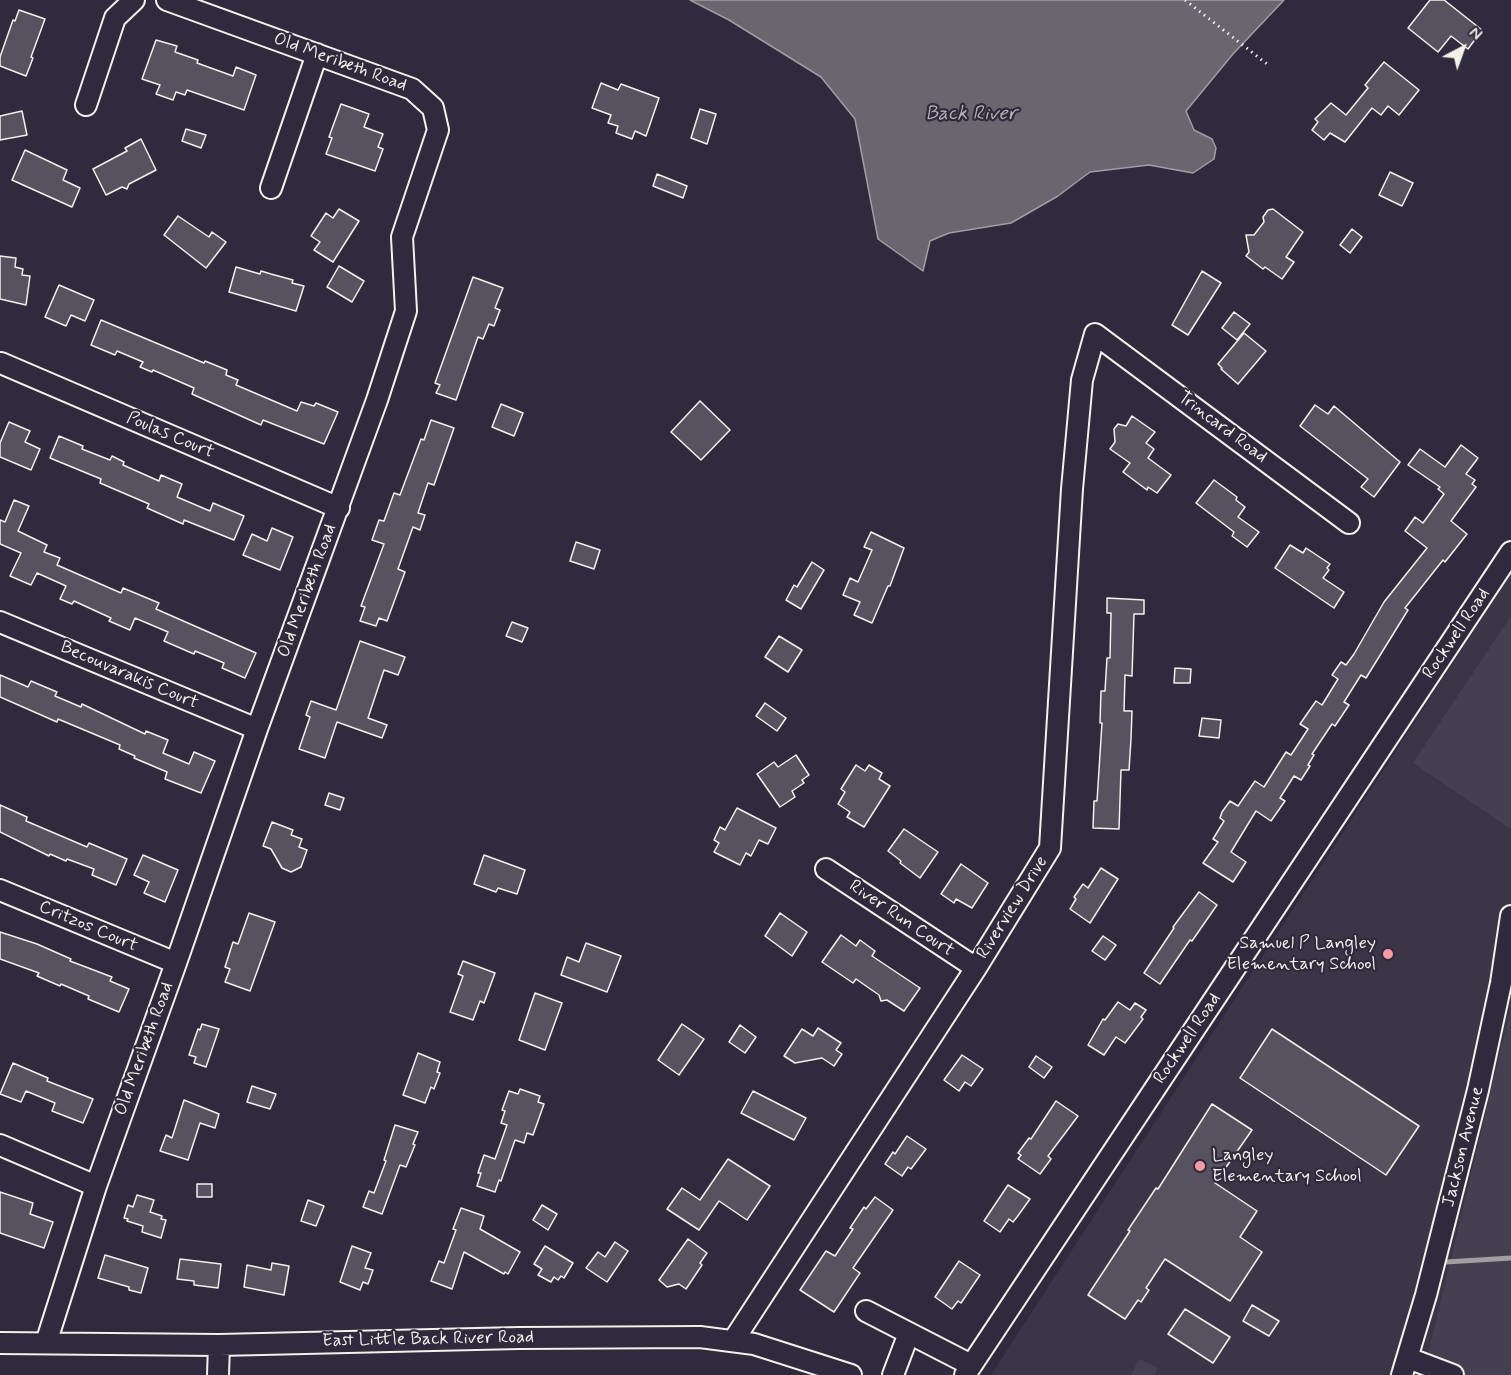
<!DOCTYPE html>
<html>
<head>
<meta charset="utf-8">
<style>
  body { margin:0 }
  #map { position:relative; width:1511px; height:1375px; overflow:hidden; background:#2f2a3d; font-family:Mynerve,sans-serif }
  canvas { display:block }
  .north { position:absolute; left:1433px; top:18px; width:60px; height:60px; -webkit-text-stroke:4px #2f2a3d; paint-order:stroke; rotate:41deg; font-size:16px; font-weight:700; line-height:24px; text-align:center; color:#f4f1e8 }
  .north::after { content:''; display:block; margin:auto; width:21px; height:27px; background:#f4f1e8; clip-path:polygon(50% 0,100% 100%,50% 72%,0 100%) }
</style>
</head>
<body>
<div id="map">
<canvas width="1511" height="1375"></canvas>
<div class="north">N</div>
</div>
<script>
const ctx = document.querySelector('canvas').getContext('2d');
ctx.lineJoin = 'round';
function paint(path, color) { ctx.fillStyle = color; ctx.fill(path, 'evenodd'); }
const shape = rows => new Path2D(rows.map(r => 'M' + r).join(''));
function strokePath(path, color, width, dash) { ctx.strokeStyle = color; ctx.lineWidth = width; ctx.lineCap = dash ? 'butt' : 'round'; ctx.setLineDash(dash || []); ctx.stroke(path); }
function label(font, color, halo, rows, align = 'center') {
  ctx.font = font + ' Mynerve,sans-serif'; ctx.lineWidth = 4.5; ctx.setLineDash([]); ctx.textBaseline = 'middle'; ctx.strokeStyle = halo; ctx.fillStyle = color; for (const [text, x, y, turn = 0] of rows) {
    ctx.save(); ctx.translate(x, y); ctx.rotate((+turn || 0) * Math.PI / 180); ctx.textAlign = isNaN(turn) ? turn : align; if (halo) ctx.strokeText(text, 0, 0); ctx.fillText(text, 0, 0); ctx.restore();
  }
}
paint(shape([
  [1511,573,1511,1006,1423,1375,991,1375]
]), '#3b3647');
paint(shape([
  [1511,616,1511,829,1413,763],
  [1511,1006,1511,1375,1423,1375,1447,1274],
  [1139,1359,1158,1368,1155,1375,1131,1375]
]), '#454050');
const water = shape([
  [690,0,1284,0,1233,54,1186,111,1194,130,1212,139,1216,148,1214,159,1193,173,1149,165,1090,172,1058,196,1011,223,949,233,930,241,923,271,878,239,855,119,821,77,729,20,690,0]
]);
paint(water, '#6a6670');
strokePath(water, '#a19ea0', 1.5);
strokePath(shape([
  [1446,1262,1511,1258]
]), '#a19ea0', 5);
const building = shape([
  [1430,0,1444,0,1482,30,1468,49,1451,36,1438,52,1408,28,1430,0],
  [19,10,45,19,31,57,33,58,26,76,0,66,0,57,13,20,15,21,19,10],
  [156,40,177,46,175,52,198,60,197,63,233,76,236,67,256,75,244,110,187,90,185,95,176,92,173,100,156,94,160,85,142,79,156,40],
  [1384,62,1419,90,1399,115,1388,106,1381,115,1372,108,1345,142,1330,133,1324,140,1312,130,1318,122,1315,119,1331,103,1346,115,1368,88,1365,85,1384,62],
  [601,83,618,90,621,84,659,98,646,136,635,131,632,139,616,133,618,126,608,123,611,115,592,108,601,83],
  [341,104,369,114,364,127,383,134,378,147,383,149,375,171,326,154,332,138,329,137,341,104],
  [700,109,716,114,707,144,691,138,700,109],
  [22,111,27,135,0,140,0,116,22,111],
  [186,129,206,135,201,148,182,141,186,129],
  [141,139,156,170,129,184,127,189,122,187,106,195,93,169,127,151,125,148,141,139],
  [25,150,67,170,63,180,80,188,72,207,12,180,25,150],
  [1390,172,1413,183,1402,206,1379,195,1390,172],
  [657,174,687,186,683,198,653,186,657,174],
  [339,209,359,221,333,262,314,250,320,242,311,236,326,213,333,218,339,209],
  [1273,209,1303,232,1286,257,1294,262,1282,279,1265,267,1263,269,1246,256,1249,252,1246,235,1254,235,1264,222,1263,217,1268,210,1273,209],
  [178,216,209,237,212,232,226,242,206,268,164,235,178,216],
  [1352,229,1362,237,1350,253,1340,245,1352,229],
  [0,256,16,258,15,267,23,269,22,275,30,276,26,305,0,299,0,256],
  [339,266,364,281,352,302,327,287,339,266],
  [236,267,260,274,261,271,271,274,293,280,292,283,304,286,296,311,229,292,236,267],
  [1202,271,1221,283,1188,335,1172,325,1202,271],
  [473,277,503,288,495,308,500,310,494,326,489,324,483,339,478,337,456,400,436,393,440,385,435,383,473,277],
  [59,285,94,300,85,321,71,315,66,326,45,317,59,285],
  [1234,312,1250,324,1237,340,1222,328,1234,312],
  [101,320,204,363,205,361,227,370,226,375,238,380,236,385,297,411,301,402,314,406,316,403,338,412,324,444,263,420,261,425,192,394,194,388,153,370,152,372,140,367,143,362,117,351,115,355,91,345,101,320],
  [1244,333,1266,351,1238,384,1221,369,1222,368,1218,364,1244,333],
  [700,401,730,430,701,460,671,432,700,401],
  [501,404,523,413,514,436,492,427,501,404],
  [1315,405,1328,414,1334,406,1400,462,1374,497,1361,487,1368,479,1300,426,1315,405],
  [1132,416,1155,432,1146,443,1154,449,1148,458,1171,475,1157,493,1148,487,1147,490,1123,472,1130,463,1110,449,1115,442,1114,429,1118,424,1126,426,1132,416],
  [431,420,454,428,434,485,428,483,418,513,425,515,420,530,413,527,398,569,405,572,387,621,379,618,376,626,360,621,365,607,361,606,384,544,372,540,379,520,384,521,394,493,400,495,421,439,424,440,431,420],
  [9,422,30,431,25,442,40,449,31,470,0,457,0,443,9,422],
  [59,436,83,446,82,449,110,460,112,456,124,462,123,465,159,481,161,475,182,484,177,497,210,511,213,503,244,516,234,540,184,520,183,524,147,508,149,504,100,483,101,479,50,458,59,436],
  [1461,445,1478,458,1466,474,1475,480,1472,484,1476,487,1451,521,1467,534,1445,562,1443,560,1405,608,1408,610,1366,678,1361,675,1344,702,1349,705,1335,726,1332,724,1312,754,1314,755,1308,765,1310,766,1301,780,1294,776,1280,798,1285,801,1271,821,1256,811,1231,852,1246,862,1233,882,1203,863,1218,842,1213,839,1224,821,1220,818,1222,812,1230,801,1238,806,1255,781,1264,787,1286,752,1291,755,1308,729,1300,724,1316,701,1322,705,1338,679,1332,675,1341,662,1346,665,1354,654,1384,602,1427,548,1405,531,1415,517,1423,523,1444,494,1438,489,1440,487,1408,465,1420,449,1445,467,1461,445],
  [1214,480,1237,497,1236,500,1245,507,1238,517,1259,532,1247,547,1232,536,1234,532,1196,503,1214,480],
  [14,500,29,506,18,531,47,545,44,552,60,558,57,565,121,593,123,588,159,603,156,609,256,653,245,678,222,668,224,663,195,651,194,654,164,641,168,632,135,618,130,630,109,621,111,618,74,601,72,604,60,599,66,586,37,573,31,585,10,576,21,553,0,544,0,520,5,522,14,500],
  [272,528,293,537,280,570,243,555,252,534,267,541,272,528],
  [871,532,904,548,890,586,888,586,872,623,854,615,860,602,843,595,850,578,858,582,872,550,864,547,871,532],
  [576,542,600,550,594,569,570,561,576,542],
  [1290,545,1303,553,1306,548,1330,564,1327,568,1329,570,1323,578,1344,592,1334,608,1275,568,1290,545],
  [812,562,824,570,801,609,786,600,794,585,797,587,812,562],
  [1107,598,1144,600,1144,614,1134,614,1132,676,1125,675,1124,711,1132,711,1131,739,1129,770,1121,770,1119,829,1093,828,1094,801,1097,801,1102,723,1100,723,1101,691,1105,691,1107,658,1110,658,1111,613,1107,613,1107,598],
  [512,622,528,628,522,642,506,636,512,622],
  [779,636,802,650,788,672,765,657,779,636],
  [360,641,405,657,398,675,384,670,368,718,387,725,382,738,337,722,325,758,299,749,310,717,306,715,311,701,336,710,360,641],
  [1175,668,1191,669,1190,683,1174,683,1175,668],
  [0,675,28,687,31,681,57,692,55,696,81,707,82,704,145,734,146,731,168,740,163,753,189,764,194,752,215,761,201,793,165,779,167,772,134,758,135,756,119,749,120,745,58,719,57,722,0,697,0,675],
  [765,703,786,718,777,731,756,716,765,703],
  [1202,718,1221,720,1219,738,1199,736,1202,718],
  [796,755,809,775,802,780,804,783,792,791,795,797,780,807,757,774,774,762,778,767,796,755],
  [856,765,865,771,869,765,882,773,879,779,890,786,864,827,847,817,850,812,838,804,845,792,841,789,856,765],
  [329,793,344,798,340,810,325,805,329,793],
  [0,805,27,817,26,821,87,847,89,843,127,859,116,885,92,875,94,869,67,859,66,861,50,854,49,856,0,832,0,805],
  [737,808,776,828,768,844,759,840,751,856,746,853,740,865,714,852,719,843,714,840,720,827,725,830,737,808],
  [272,822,293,830,291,835,302,839,299,847,307,850,301,867,291,872,282,868,271,849,263,846,272,822],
  [904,829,938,852,920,878,900,863,901,861,888,851,904,829],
  [143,855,178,870,165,902,144,893,149,882,134,875,143,855],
  [484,855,525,870,517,894,498,888,496,892,474,884,484,855],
  [961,864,988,883,972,908,956,899,954,903,941,894,961,864],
  [1101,868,1118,879,1090,923,1070,909,1076,899,1074,897,1083,884,1088,888,1101,868],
  [1199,892,1217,905,1192,941,1190,940,1160,984,1144,973,1174,928,1173,927,1199,892],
  [249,913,275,922,250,991,225,982,230,969,225,967,233,942,238,944,249,913],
  [780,913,807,932,792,956,765,936,780,913],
  [0,932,37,944,71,959,70,961,112,977,110,981,129,989,119,1012,88,999,89,996,61,984,60,986,37,976,39,973,0,959,0,932],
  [841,935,856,946,860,940,875,951,872,956,920,988,904,1011,887,1000,881,1001,879,995,856,979,853,983,822,962,841,935],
  [1103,936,1116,945,1105,960,1092,951,1103,936],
  [586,943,621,956,607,992,561,975,567,957,579,962,586,943],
  [463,961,495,973,484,1003,480,1001,473,1020,450,1012,463,976,458,974,463,961],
  [535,993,562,1003,545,1050,519,1040,535,993],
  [1118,1002,1130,1010,1135,1003,1146,1010,1141,1017,1143,1019,1125,1043,1116,1037,1104,1055,1088,1045,1103,1019,1105,1020,1118,1002],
  [202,1024,219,1029,206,1067,194,1063,196,1057,189,1055,198,1029,200,1030,202,1024],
  [682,1024,704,1039,679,1075,658,1060,682,1024],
  [740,1025,756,1037,745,1053,729,1042,740,1025],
  [818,1028,841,1043,836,1050,842,1054,834,1066,822,1058,795,1063,784,1056,802,1029,813,1036,818,1028],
  [1272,1029,1419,1126,1386,1175,1240,1078,1272,1029],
  [418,1053,440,1062,437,1072,440,1073,434,1089,431,1087,425,1103,403,1095,418,1053],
  [962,1055,983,1069,971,1086,965,1082,959,1091,944,1080,962,1055],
  [1036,1056,1052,1067,1044,1078,1029,1067,1036,1056],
  [13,1063,48,1078,47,1081,93,1099,83,1123,52,1111,55,1103,26,1091,21,1102,0,1094,13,1063],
  [252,1086,276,1094,270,1109,247,1102,252,1086],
  [520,1089,540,1096,538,1102,544,1104,533,1135,527,1133,524,1143,515,1140,501,1181,499,1180,495,1192,477,1186,481,1173,478,1173,484,1155,495,1159,507,1125,501,1123,505,1111,502,1110,509,1091,518,1094,520,1089],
  [753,1091,806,1118,794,1140,741,1113,753,1091],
  [184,1100,219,1114,215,1128,200,1123,188,1160,160,1151,166,1135,172,1138,184,1100],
  [1056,1101,1078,1116,1048,1156,1051,1159,1040,1174,1018,1159,1021,1155,1018,1153,1029,1138,1031,1139,1056,1101],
  [1212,1104,1252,1130,1215,1183,1257,1211,1240,1237,1262,1252,1230,1301,1165,1259,1146,1288,1149,1290,1141,1302,1138,1300,1125,1319,1088,1295,1130,1231,1128,1230,1156,1188,1158,1189,1212,1104],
  [395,1125,418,1132,413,1144,415,1145,406,1167,400,1165,382,1214,363,1207,369,1191,374,1193,386,1161,384,1160,395,1125],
  [907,1136,926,1149,911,1169,908,1167,902,1176,885,1164,893,1152,895,1154,907,1136],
  [728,1159,770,1186,747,1220,719,1201,699,1230,667,1209,682,1188,700,1200,728,1159],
  [197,1184,212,1184,212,1197,197,1197,197,1184],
  [1008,1185,1030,1199,1017,1217,1013,1222,1009,1219,1000,1232,984,1221,1008,1185],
  [0,1192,33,1203,30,1214,53,1222,44,1248,0,1233,0,1192],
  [137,1195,154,1200,150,1212,162,1216,161,1219,166,1220,161,1238,142,1232,143,1226,127,1221,128,1219,124,1218,128,1205,133,1207,137,1195],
  [875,1197,893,1210,853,1268,860,1273,834,1312,800,1290,826,1251,835,1256,853,1229,850,1228,864,1207,866,1209,875,1197],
  [308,1200,324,1206,316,1226,301,1221,308,1200],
  [542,1205,557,1214,548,1230,533,1220,542,1205],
  [461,1208,484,1216,480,1229,520,1252,508,1274,505,1272,504,1274,464,1252,452,1289,431,1281,439,1261,444,1263,456,1230,453,1229,461,1208],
  [688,1239,707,1253,700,1263,702,1265,686,1289,679,1284,667,1287,659,1280,688,1239],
  [615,1242,628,1251,607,1282,586,1268,598,1252,605,1257,615,1242],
  [352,1246,371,1253,365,1268,373,1270,368,1284,363,1282,360,1290,340,1282,352,1246],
  [545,1246,573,1263,564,1278,561,1276,558,1280,554,1277,551,1282,538,1275,542,1269,534,1264,545,1246],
  [105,1255,148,1268,141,1293,129,1290,129,1287,98,1278,105,1255],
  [180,1259,221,1264,218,1288,194,1285,194,1281,177,1279,180,1259],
  [959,1261,980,1275,961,1303,958,1301,952,1309,935,1297,959,1261],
  [272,1263,289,1266,284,1295,244,1287,247,1265,271,1270,272,1263],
  [1252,1305,1279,1321,1269,1336,1243,1321,1252,1305],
  [1185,1309,1230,1337,1213,1363,1168,1334,1185,1309]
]);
paint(building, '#56525f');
strokePath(building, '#f4f1e8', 1.5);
const minor = shape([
  [86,105,115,18,134,0],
  [271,188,317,54],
  [1,363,339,508],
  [0,622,257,729],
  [826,869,976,968],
  [0,890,176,963],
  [0,1145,96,1186],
  [866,1311,971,1365],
  [733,1341,976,968,1050,848,1072,489,1082,380,1095,334,1349,523],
  [0,1343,219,1345,519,1338,700,1337,754,1344,851,1375],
  [46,1343,96,1186,176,963,257,729,377,400,406,311,402,237,438,130,433,108,412,89,167,0],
  [1408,1358,1453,1375],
  [218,1375,219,1345],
  [893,1375,909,1333],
  [965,1375,1511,552],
  [1402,1375,1426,1295,1478,1090,1501,983,1511,916]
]);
strokePath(minor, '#f4f1e8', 24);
strokePath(shape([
  [1185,0,1267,64]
]), '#f4f1e8', 3, [1.5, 4.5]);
strokePath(minor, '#2f2a3d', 20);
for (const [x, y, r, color] of [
  [1388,954,6,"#ff9aa2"],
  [1200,1166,6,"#ff9aa2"]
]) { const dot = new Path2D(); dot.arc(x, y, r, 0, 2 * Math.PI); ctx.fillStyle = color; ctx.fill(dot); strokePath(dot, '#2f2a3d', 2); }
label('18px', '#f4f1e8', '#2f2a3d', [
  ["Old Meribeth Road",340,63,20],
  ["Trincard Road",1222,428,37],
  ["Poulas Court",170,436,23],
  ["Old Meribeth Road",308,591,-70],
  ["Rockwell Road",1457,634,-56],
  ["Becouvarakis Court",129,676,23],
  ["Riverview Drive",1013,908,-58],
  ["River Run Court",901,919,34],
  ["Critzos Court",88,927,23],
  ["Rockwell Road",1188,1039,-56],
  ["Old Meribeth Road",145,1049,-70],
  ["Jackson Avenue",1464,1147,-76],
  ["East Little Back River Road",428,1340,-1]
]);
label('18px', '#f4f1e8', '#2f2a3d', [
  ["Samuel P Langley",1376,944],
  ["Elementary School",1376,965],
  ["Langley",1212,1156,"left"],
  ["Elementary School",1212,1177,"left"]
], 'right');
label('italic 20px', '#b6b2b2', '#2f2a3d', [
  ["Back River",971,115]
]);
</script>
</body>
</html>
